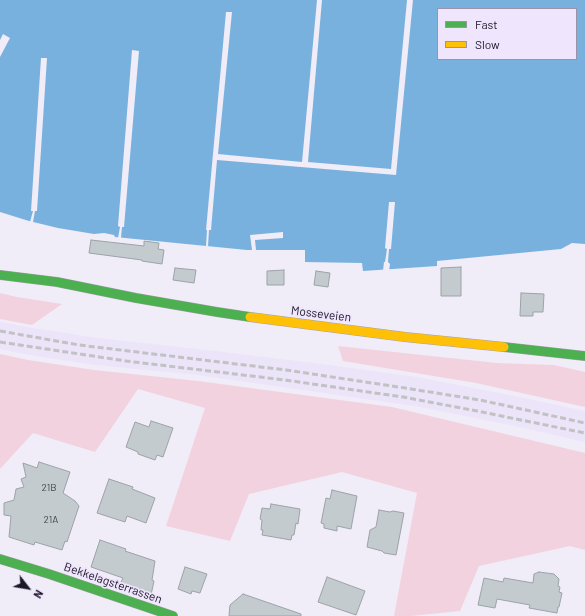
<!DOCTYPE html>
<html>
<head>
<meta charset="utf-8">
<style>
  body { margin:0 }
  #map { position:relative; width:585px; height:616px; overflow:hidden; background:#f0ecf8; font-family:Barlow,sans-serif }
  canvas { display:block }
  .legend { position:absolute; left:437px; top:8px; width:140px; height:52px; box-sizing:border-box; background:#efe6fe; border:1px solid #9b93a7; margin:0; padding:5px 7px; list-style:none; font-size:12px; color:#1d1725 }
  .legend li { display:flex; align-items:center; gap:8px; height:20px }
  .legend b { width:20px; border:1px solid #9b93a7 }
  .north { position:absolute; left:8px; top:568px; width:40px; height:40px; -webkit-text-stroke:3px #efe6fe; paint-order:stroke; rotate:121deg; font-size:11px; font-weight:700; line-height:16px; text-align:center; color:#1d1725 }
  .north::after { content:''; display:block; margin:auto; width:14px; height:18px; background:#1d1725; clip-path:polygon(50% 0,100% 100%,50% 72%,0 100%) }
</style>
</head>
<body>
<div id="map">
<canvas width="585" height="616"></canvas>
<ul class="legend">
<li><b style="height:5px;background:#4caf50"></b>Fast</li>
<li><b style="height:5px;background:#ffc107"></b>Slow</li>
</ul>
<div class="north">N</div>
</div>
<script>
const ctx = document.querySelector('canvas').getContext('2d');
ctx.lineJoin = 'round';
function paint(path, color) { ctx.fillStyle = color; ctx.fill(path, 'evenodd'); }
const shape = rows => new Path2D(rows.map(r => 'M' + r).join(''));
function strokePath(path, color, width, dash) { ctx.strokeStyle = color; ctx.lineWidth = width; ctx.lineCap = dash ? 'butt' : 'round'; ctx.setLineDash(dash || []); ctx.stroke(path); }
function label(font, color, halo, rows, align = 'center') {
  ctx.font = font + ' Barlow,sans-serif'; ctx.lineWidth = 3.5; ctx.setLineDash([]); ctx.textBaseline = 'middle'; ctx.strokeStyle = halo; ctx.fillStyle = color; for (const [text, x, y, turn = 0] of rows) {
    ctx.save(); ctx.translate(x, y); ctx.rotate((+turn || 0) * Math.PI / 180); ctx.textAlign = isNaN(turn) ? turn : align; if (halo) ctx.strokeText(text, 0, 0); ctx.fillText(text, 0, 0); ctx.restore();
  }
}
paint(shape([
  [0,322,33,328,97,338,207,350,329,365,417,377,519,397,585,411,585,442,510,425,415,406,198,375,95,365,30,355,0,349]
]), '#ece4f9');
paint(shape([
  [0,293,17,297,62,304,32,325,0,319],
  [338,346,497,363,554,365,585,372,585,407,476,383,343,361],
  [0,354,28,360,94,370,198,381,392,407,585,453,585,550,570,546,479,566,460,611,411,616,394,616,417,493,342,472,249,494,230,541,166,526,205,408,138,389,95,452,33,433,0,469]
]), '#f3d2df');
paint(shape([
  [0,0,585,0,585,244,572,243,561,249,437,261,437,266,363,271,362,263,305,262,305,250,247,250,115,237,114,235,104,233,94,234,58,228,29,221,0,212],
  [438,9,576,9,576,59,438,59]
]), '#79b1de');
paint(shape([
  [317,0,322,0,308,162,391,169,407,0,413,0,396,175,217,160,211,230,209,230,208,246,206,246,207,230,206,230,226,12,232,12,218,154,302,162],
  [3,34,10,38,0,57,0,40],
  [132,50,139,51,124,227,122,227,121,238,118,238,120,227,118,226],
  [41,58,47,58,37,211,35,211,33,222,30,222,33,211,31,211],
  [389,202,395,202,391,249,389,249,388,262,390,264,389,271,383,271,384,262,385,262,387,249,385,248],
  [283,232,283,238,255,240,256,250,252,250,250,235]
]), '#f0ecf8');
const building = shape([
  [91,240,144,246,144,241,159,243,158,249,164,250,162,264,142,261,142,260,89,253,91,240],
  [461,267,461,296,441,296,441,268,461,267],
  [175,268,196,270,194,283,173,280,175,268],
  [284,270,284,285,267,285,267,271,284,270],
  [316,271,330,273,328,287,314,285,316,271],
  [521,293,544,294,543,312,533,312,533,316,520,316,521,293],
  [151,421,173,428,163,457,157,455,155,460,138,454,138,452,126,447,135,422,149,427,151,421],
  [39,462,70,472,63,493,75,501,79,506,67,542,65,541,62,550,35,542,34,545,9,537,11,516,4,515,4,503,14,500,16,489,24,487,21,479,26,477,23,463,37,468,39,462],
  [109,479,133,487,132,489,155,498,146,523,127,516,125,522,97,513,109,479],
  [332,490,357,496,351,529,337,526,337,531,324,528,324,524,321,523,326,498,330,499,332,490],
  [271,504,300,509,298,524,296,523,294,535,292,535,291,540,262,535,263,530,261,530,262,520,260,519,262,508,270,509,271,504],
  [379,510,390,512,393,511,404,513,396,555,384,553,382,551,367,547,370,530,376,527,379,510],
  [100,540,126,549,125,551,155,561,152,580,154,581,151,595,120,584,123,578,91,567,100,540],
  [185,567,207,574,200,593,192,591,191,594,178,589,185,567],
  [539,572,554,574,559,579,558,586,560,587,559,592,562,593,559,607,558,607,557,613,529,608,530,605,497,599,495,608,478,605,484,578,503,582,504,578,533,583,534,574,539,572],
  [327,577,365,591,356,615,318,602,327,577],
  [243,594,301,614,301,616,229,616,230,605,243,594]
]);
paint(building, '#c3cbcf');
strokePath(building, '#9ca3a8', 1);
const fast = shape([
  [0,275,57,282,136,298,217,312,250,317],
  [504,347,585,356],
  [0,559,49,574,173,616]
]);
const slow = shape([
  [250,317,405,337,504,347]
]);
strokePath(fast, '#a6a2ad', 10);
strokePath(slow, '#a6a2ad', 10);
strokePath(fast, '#4caf50', 9);
strokePath(slow, '#ffc107', 9);
strokePath(shape([
  [0,331,79,345,286,370,405,388,480,400,585,423],
  [0,342,126,361,285,380,403,397,477,411,585,433]
]), '#c2c1c4', 3, [6, 3]);
label('10px', '#464450', null, [
  ["21B",49,488],
  ["21A",51,520]
]);
label('12px', '#1d1725', '#efe6fe', [
  ["Mosseveien",321,314,7],
  ["Bekkelagsterrassen",113,583,19]
]);
</script>
</body>
</html>
